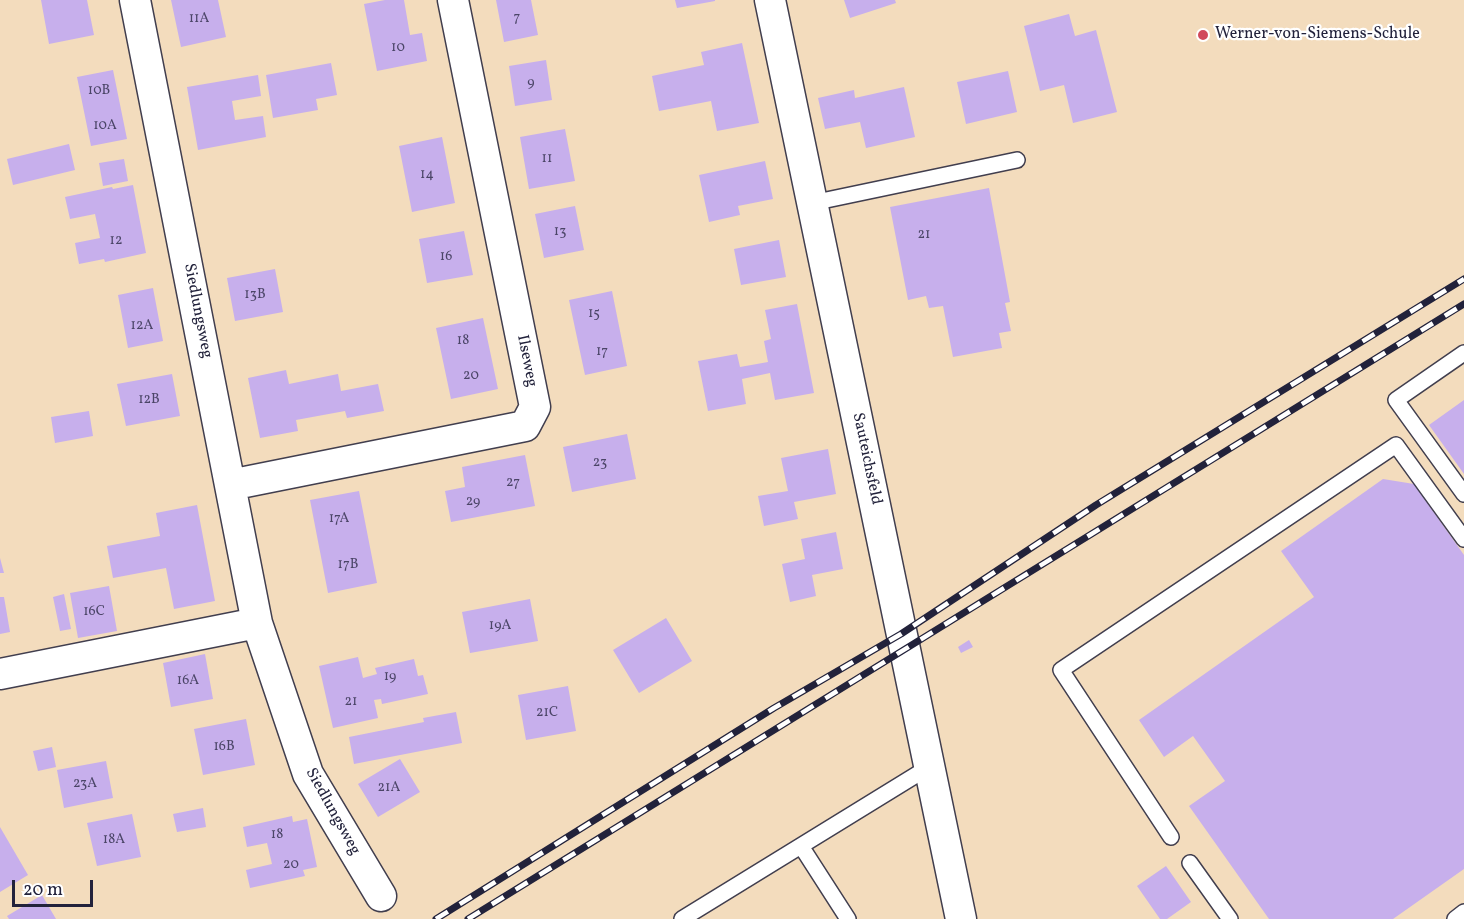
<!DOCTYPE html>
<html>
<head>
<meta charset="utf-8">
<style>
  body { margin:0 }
  #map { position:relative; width:1464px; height:919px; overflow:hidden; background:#f3dcbd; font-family:Vollkorn,serif }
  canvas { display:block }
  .scale { position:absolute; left:12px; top:880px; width:81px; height:27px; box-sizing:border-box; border:3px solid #22223b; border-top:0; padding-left:8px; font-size:18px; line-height:21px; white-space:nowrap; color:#22223b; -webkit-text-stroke:4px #fff; paint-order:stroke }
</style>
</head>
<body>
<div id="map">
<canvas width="1464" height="919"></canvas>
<div class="scale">20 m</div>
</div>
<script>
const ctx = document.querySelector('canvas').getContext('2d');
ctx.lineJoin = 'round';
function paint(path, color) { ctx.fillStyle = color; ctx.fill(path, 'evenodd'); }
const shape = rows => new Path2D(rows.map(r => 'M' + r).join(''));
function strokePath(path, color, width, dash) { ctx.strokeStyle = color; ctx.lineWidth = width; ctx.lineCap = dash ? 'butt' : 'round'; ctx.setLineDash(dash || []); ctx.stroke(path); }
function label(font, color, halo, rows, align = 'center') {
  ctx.font = font + ' Vollkorn,serif'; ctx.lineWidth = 4.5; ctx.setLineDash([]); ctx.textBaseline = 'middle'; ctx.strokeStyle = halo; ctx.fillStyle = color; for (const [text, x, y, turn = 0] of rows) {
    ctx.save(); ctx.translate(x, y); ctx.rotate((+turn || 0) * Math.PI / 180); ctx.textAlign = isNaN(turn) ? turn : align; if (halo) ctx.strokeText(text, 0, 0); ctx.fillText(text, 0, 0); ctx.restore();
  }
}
paint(shape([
  [41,0,87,0,94,35,49,44],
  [171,0,218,0,226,37,181,47],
  [385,0,404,0,410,35,422,33,427,61,377,71,364,4],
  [496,0,531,0,538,35,504,42],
  [675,0,715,0,715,1,677,8],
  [844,0,895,0,896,3,850,18],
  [1069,14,1075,36,1096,30,1117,112,1073,123,1064,85,1040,91,1024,26],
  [742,43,759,123,717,131,711,101,659,111,652,76,704,65,701,52],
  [546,60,552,100,515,106,509,66],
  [331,63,337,95,316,99,318,110,273,118,266,75],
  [113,70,127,139,91,146,77,77],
  [1008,71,1017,112,966,124,957,82],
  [258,75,261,96,232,101,235,120,263,116,266,137,198,150,187,87],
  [904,87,915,137,866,148,860,122,825,129,818,98,854,90,855,98],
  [565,129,575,181,529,189,520,137],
  [442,137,455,203,412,212,399,146],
  [69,144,75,170,13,185,7,159],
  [124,159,128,181,103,186,99,163],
  [765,161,773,199,738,206,740,215,709,222,699,175],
  [133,185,146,253,105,262,104,259,79,264,75,243,100,238,98,228,95,214,70,219,65,197,112,187,113,189],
  [989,188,1010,302,1005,303,1011,331,999,333,1002,348,953,357,943,306,929,308,926,296,908,300,890,207],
  [575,206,584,250,544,258,535,214],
  [464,231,473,275,427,283,419,239],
  [779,240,786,277,741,285,734,249],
  [275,269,283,312,235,321,227,278],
  [153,288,163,341,128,348,118,295],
  [612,291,627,366,585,375,569,300],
  [797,304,814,393,775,400,770,373,742,379,746,404,708,411,698,361,737,354,740,367,768,362,764,341,771,339,765,310],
  [483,318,498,389,451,399,436,328],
  [286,370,289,384,338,374,341,391,378,384,384,411,347,418,345,411,296,420,298,431,260,438,248,378],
  [172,374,180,416,126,426,117,384],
  [1464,400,1464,474,1429,425],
  [89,411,93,436,55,443,51,417],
  [627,434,636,479,572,492,563,447],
  [828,449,836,494,794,502,798,519,764,526,758,496,788,491,781,458],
  [525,455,535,506,451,522,445,491,465,487,462,467],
  [1383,479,1414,484,1464,555,1464,869,1393,919,1269,919,1189,806,1225,781,1193,736,1164,757,1139,720,1314,597,1281,551],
  [359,491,377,583,328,593,310,500],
  [197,505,215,601,174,609,166,568,113,578,107,546,160,536,156,513],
  [836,532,843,569,812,575,816,596,790,602,782,564,805,559,801,539],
  [0,558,4,573,0,573],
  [109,586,117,631,78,638,70,593],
  [64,594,71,629,60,631,53,597],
  [0,597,4,597,10,632,0,634],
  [530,599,538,641,470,653,462,612],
  [666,618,692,661,639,693,613,650],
  [969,640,973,647,961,653,958,647],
  [205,654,213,699,171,707,163,663],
  [358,657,363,678,377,674,375,668,414,659,418,676,423,675,428,694,382,704,381,699,374,700,378,718,333,728,319,666],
  [568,686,576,731,526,740,518,695],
  [456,712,462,743,354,764,349,737,424,722,423,718],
  [246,719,255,765,203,775,194,729],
  [52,747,56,767,38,771,33,751],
  [400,759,420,792,378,817,358,784],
  [106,761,113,798,64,808,57,770],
  [203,808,206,827,177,832,173,814],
  [132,814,141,857,97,866,87,823],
  [292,816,293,822,307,819,317,867,303,870,305,876,250,888,246,870,272,864,267,843,247,847,243,827],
  [0,827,28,875,0,892],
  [1166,866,1191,902,1167,919,1160,919,1137,886],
  [42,895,56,919,9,919,7,916]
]), '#c7afec');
const lane = shape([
  [812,203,1017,160],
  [1464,353,1396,400,1464,494],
  [1171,837,1061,670,1396,445,1464,539],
  [801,846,848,919],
  [1190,863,1230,919],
  [682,919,929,767],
  [1455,919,1464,912]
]);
const street = shape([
  [135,0,257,623,308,774,381,896],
  [770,0,961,919],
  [230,485,525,426,535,407,453,0],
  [0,674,257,623]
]);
strokePath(lane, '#413e4e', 18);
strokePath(street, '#413e4e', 33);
strokePath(lane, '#fff', 15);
strokePath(street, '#fff', 30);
const rail = shape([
  [436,919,774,708,901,634,1096,505,1464,279],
  [468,919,1464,304]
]);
strokePath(rail, '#22223b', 7);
strokePath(rail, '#fff', 4.5, [14]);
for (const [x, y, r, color] of [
  [1203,35,6,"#d1495b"]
]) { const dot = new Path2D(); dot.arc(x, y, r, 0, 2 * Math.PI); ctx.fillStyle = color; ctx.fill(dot); strokePath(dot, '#fff', 2); }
label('14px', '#4b4567', null, [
  ["7",517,18],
  ["11A",199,19],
  ["10",398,48],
  ["9",531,83],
  ["10B",99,91],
  ["10A",105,126],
  ["11",547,159],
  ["14",427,175],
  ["13",560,232],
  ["21",924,235],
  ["12",116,241],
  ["16",446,257],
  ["13B",255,295],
  ["15",594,314],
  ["12A",142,326],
  ["18",463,341],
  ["17",602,352],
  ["20",471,376],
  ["12B",149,400],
  ["23",600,463],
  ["27",513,483],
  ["29",473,502],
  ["17A",339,519],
  ["17B",348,565],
  ["16C",94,612],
  ["19A",500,626],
  ["19",390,677],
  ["16A",188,681],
  ["21",351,702],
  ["21C",547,713],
  ["16B",224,747],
  ["23A",85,784],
  ["21A",389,788],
  ["18",277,835],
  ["18A",114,840],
  ["20",291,865]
]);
label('16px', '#22223b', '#fff', [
  ["Werner-von-Siemens-Schule",1215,35]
], 'left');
label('16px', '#22223b', '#fff', [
  ["Siedlungsweg",197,311,79],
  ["Ilseweg",526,361,79],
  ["Sauteichsfeld",866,459,78],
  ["Siedlungsweg",332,812,61]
]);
</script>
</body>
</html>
